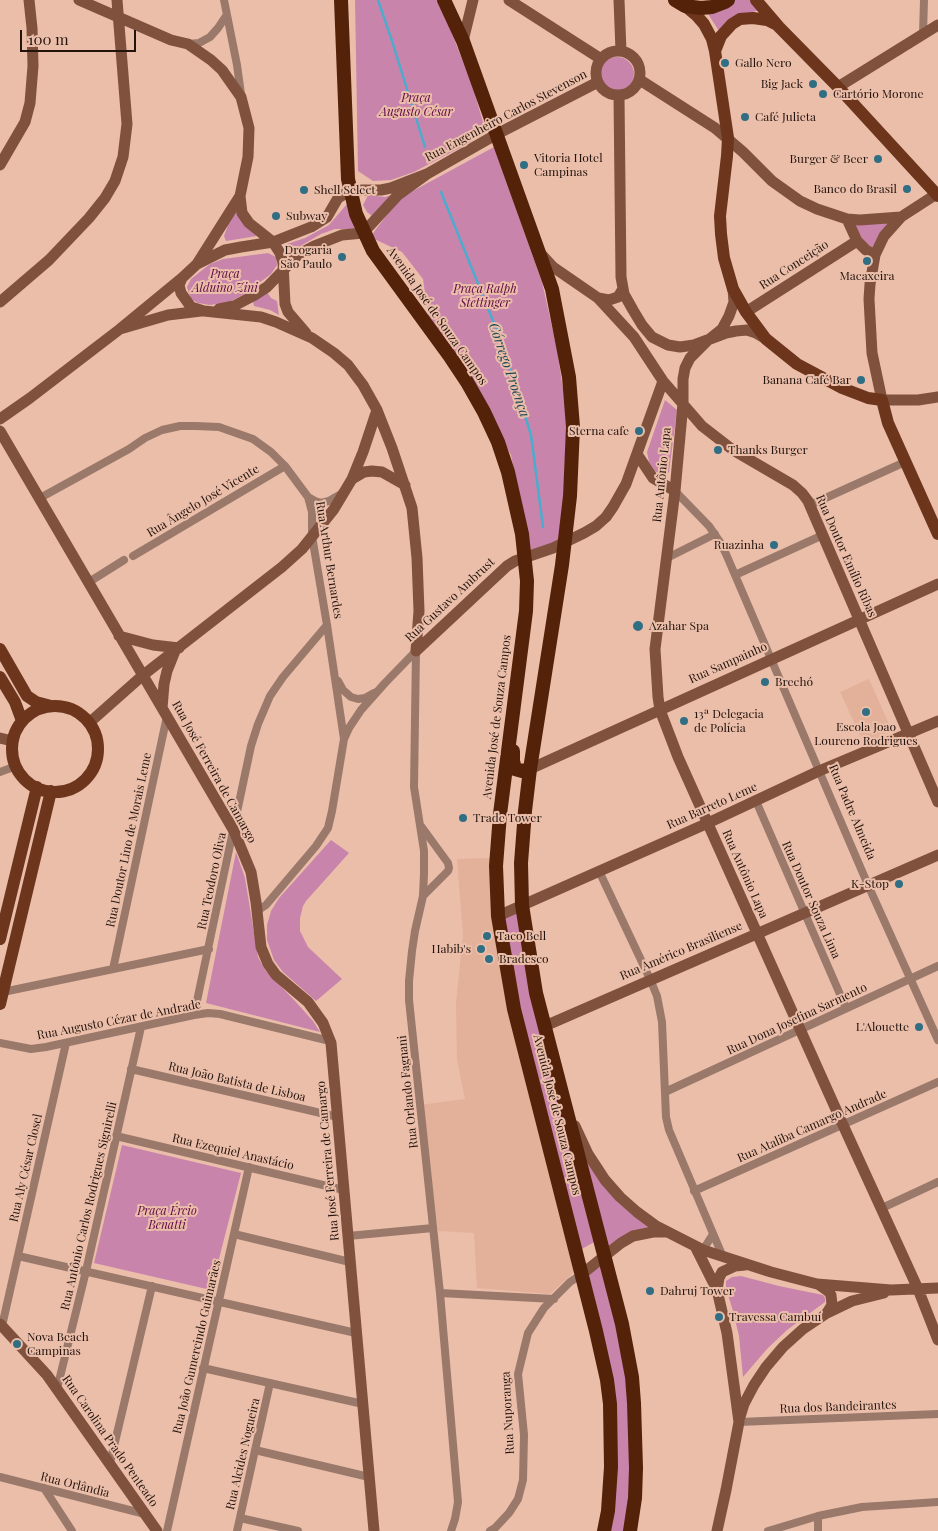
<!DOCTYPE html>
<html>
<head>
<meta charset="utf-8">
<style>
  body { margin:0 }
  #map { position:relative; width:938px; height:1531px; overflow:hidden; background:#ebbeaa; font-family:"Playfair Display",serif }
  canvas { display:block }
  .scale { position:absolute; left:20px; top:30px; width:116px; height:22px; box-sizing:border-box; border:2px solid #23130d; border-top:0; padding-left:6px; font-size:15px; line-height:18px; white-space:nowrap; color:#23130d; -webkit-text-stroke:4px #ebbeaa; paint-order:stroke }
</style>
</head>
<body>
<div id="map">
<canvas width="938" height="1531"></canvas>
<div class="scale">100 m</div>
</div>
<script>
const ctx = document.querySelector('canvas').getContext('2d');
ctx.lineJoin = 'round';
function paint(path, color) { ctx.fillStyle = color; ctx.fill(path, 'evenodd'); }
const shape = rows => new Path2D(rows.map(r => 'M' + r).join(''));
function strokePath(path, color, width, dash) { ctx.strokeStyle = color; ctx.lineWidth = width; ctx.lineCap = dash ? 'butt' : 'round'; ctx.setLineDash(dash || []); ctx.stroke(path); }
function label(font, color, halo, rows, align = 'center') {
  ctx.font = font + ' "Playfair Display",serif'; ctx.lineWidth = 4; ctx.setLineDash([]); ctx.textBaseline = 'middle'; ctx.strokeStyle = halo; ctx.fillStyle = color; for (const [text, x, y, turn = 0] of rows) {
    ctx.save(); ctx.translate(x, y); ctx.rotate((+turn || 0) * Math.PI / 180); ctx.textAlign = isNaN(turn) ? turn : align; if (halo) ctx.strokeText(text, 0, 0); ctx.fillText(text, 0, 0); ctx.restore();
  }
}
paint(shape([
  [869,679,892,731,864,744,840,692],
  [492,858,575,1271,550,1294,477,1288,474,1233,438,1231,420,1105,465,1099,457,1059,456,1003,463,935,457,859]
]), '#e3b09a');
paint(shape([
  [355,0,439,0,472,85,483,122,479,135,467,144,414,172,391,180,373,181,358,171],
  [733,0,751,0,759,10,733,18,719,31,708,14,726,6],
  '600 74a17 17 0 1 1 34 0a17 17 0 1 1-34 0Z',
  [494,147,542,282,557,349,567,417,561,542,529,551,511,455,475,385,429,320,423,279,402,252,370,237,400,198],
  [368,195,385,197,392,195,372,216,367,212,363,205],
  [347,204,355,229,335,229,321,234,290,252,284,245,305,238,329,225],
  [236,212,257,236,226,241,224,236,231,217],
  [890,222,873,249,862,239,854,224],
  [268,253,276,257,277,265,271,274,243,295,229,302,210,305,198,303,191,299,187,287,191,279,210,264,223,259],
  [267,292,271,298,277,301,279,315,270,310,254,306,253,302],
  [665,400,677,410,669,472,665,477,655,471,649,462,647,452],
  [331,840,349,853,306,901,303,906,300,918,300,931,308,947,342,979,316,1001,283,972,274,960,267,940,267,925,271,911,279,898],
  [236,852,245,878,258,957,265,970,296,1002,313,1021,320,1032,206,1003],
  [519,910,598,1240,580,1250,517,1003,501,917],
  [122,1145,241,1173,211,1290,94,1263],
  [588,1158,650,1228,608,1249,582,1160],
  [602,1265,623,1344,632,1465,626,1531,608,1531,616,1444,586,1276],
  [741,1276,779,1286,818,1294,823,1295,825,1298,825,1302,787,1330,767,1349,743,1377,739,1336,733,1311,726,1288,726,1281,732,1277]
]), '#c984ac');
strokePath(shape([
  [378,0,392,41,425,147],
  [441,192,502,343,531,435,543,527]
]), '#4baccd', 2.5);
strokePath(shape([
  [224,0,237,65,241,94],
  [923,34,924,0],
  [188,44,199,43,210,37,218,28,226,16],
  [675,491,709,526,720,542,726,554,868,885,938,1040],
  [308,497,315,501,321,503,329,501,341,494],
  [40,498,129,449,145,438,162,430,180,426,196,426,219,427,253,439,271,452,285,466,308,497,312,512,312,536,327,625,344,739,332,811,328,828,316,846,266,905,257,911],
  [810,505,905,462],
  [133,556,285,466],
  [667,558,715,534],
  [735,575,823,535],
  [89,582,124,560],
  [416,651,414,787,424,851,424,874,423,896,415,931,412,951,409,981,409,1000,440,1293,458,1502,455,1519,451,1531],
  [338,681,343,690,351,697,358,699,365,698,374,693],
  [344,739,349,728,361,710,385,683,416,651],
  [0,772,16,766],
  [756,801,846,1008],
  [421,826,448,863,449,868,448,871,423,896],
  [599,871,650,979,657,996,662,1022,666,1117,669,1130,723,1257],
  [113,969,167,716],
  [3,992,209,949],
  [194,1015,251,746,258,724,270,696,283,677,327,625],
  [0,1043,31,1049,46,1047,194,1015,208,1013,220,1014,330,1041],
  [131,1069,338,1117],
  [665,1092,938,966],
  [116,1136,344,1190],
  [694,1191,938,1082],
  [882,1208,938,1182],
  [234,1234,350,1262],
  [348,1236,433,1228],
  [703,1250,713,1234],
  [18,1256,356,1333],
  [440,1293,554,1299],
  [2,1326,66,1043],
  [203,1368,363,1404],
  [57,1389,86,1271,141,1027],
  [739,1422,938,1414],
  [255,1450,369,1477],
  [110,1463,152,1286],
  [0,1477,145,1514],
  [44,1488,72,1531],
  [818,1516,818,1531],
  [240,1518,298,1531],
  [167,1531,249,1167],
  [237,1531,270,1383],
  [490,1531,495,1528,509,1513,518,1499,523,1480,524,1435,518,1374,528,1333,544,1308,570,1282,582,1274],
  [768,1531,818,1516,862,1507,938,1502]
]), '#9a796b', 8);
strokePath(shape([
  [79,0,171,40,188,44,211,60,222,70,241,97,249,128,248,157,240,196,197,264],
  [509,0,601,59],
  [619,0,621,51],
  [463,41,473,0],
  '596 73a22 22 0 1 1 44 0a22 22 0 1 1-44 0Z',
  [640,80,715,128,743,152,772,181,800,201,817,209,847,219,860,220,901,217],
  [838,87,938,25],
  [619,96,621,277,624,294,633,310,642,325,652,337,668,345,680,347,694,345,726,333,736,331,747,330,756,333,766,339],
  [0,165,25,122,30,103,33,66,32,28,29,0],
  [938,193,901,217,884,236,875,255,870,284,869,299,872,353,882,400,918,400,938,397],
  [240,196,242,213,249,223,273,242,280,253,283,263,285,304,288,312,306,333],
  [847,219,857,241,866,250,875,255],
  [541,254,553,267,598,298,634,337,663,381,702,426,733,450,793,485,802,493,808,501,938,802],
  [733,289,734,302,729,316,722,329,707,341,690,358,685,368,683,379,683,403,675,491,655,649,658,697,660,710,678,757,843,1125,918,1289,938,1340],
  [598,298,609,300,618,297,623,289],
  [0,302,49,260,89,218,105,198,115,181,123,157,127,124,117,0],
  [219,309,234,306,253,296,267,287,299,254,314,246,342,235,363,233,398,195,427,174,497,134,598,82],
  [746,312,857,241],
  [120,329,168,315,201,311],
  [0,419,30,398,120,329,182,278],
  [0,431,234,831,251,872,256,902,261,947,268,964,276,975,308,1002,323,1023,331,1043,374,1531],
  [637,454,653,478,675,491],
  [352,479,364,472,372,471,382,472,405,485],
  [119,636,153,645,179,648],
  [416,651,419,611,417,558,412,508,392,448,377,410,363,385,348,365,334,353,312,338,276,322,261,317,204,311,191,307,181,293,179,285,182,278,197,264,225,250,241,247,273,242,311,227,327,217,338,198,351,190,381,190,391,188,427,174],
  [416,651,507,566,515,561,553,548,584,533,596,526,606,517,613,507,626,484,663,381],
  [162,708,164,684,167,671,175,651],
  [89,723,142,676,282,567,302,549,334,509,352,479,363,452,377,410],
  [0,738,13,741],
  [530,769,938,584],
  [498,916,708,823,819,771,938,721],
  [545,1026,938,855],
  [575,1126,588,1154,605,1180,620,1197,637,1212,656,1226,703,1250,771,1272,817,1284,891,1290,938,1288],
  [695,1246,717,1290,727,1333,739,1422,726,1490,717,1531],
  [582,1274,621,1243,633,1236,653,1232,665,1232],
  [818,1284,828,1291,831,1295,832,1305,827,1313],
  [717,1290,719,1278,722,1272,735,1266,745,1265],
  [0,1324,47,1375,157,1531],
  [740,1417,744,1404,754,1385,766,1367,783,1347,803,1329,827,1313,852,1301,884,1293]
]), '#80523e', 11);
strokePath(shape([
  [756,0,779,27,838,87,938,196],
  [685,6,697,16,704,24,712,39,715,51,728,138,727,156,720,216,721,234,724,258,733,289,746,312,766,339,797,364,842,388,868,398,882,400,888,423,938,534],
  [715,51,721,36,732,24,740,19,753,18,767,20,777,25],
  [0,649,27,696,36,702,51,706],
  [0,677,15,702,22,721],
  '12 749a43 43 0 1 1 86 0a43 43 0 1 1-86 0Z',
  [0,939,37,787],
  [0,1004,51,791]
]), '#6c351c', 12);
strokePath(shape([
  [341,0,348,179,356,214,373,251,451,358,467,382,484,412,498,442,508,472,522,534,527,581,526,611,500,814,496,866,498,916,514,1009,596,1331,607,1380,610,1404,611,1467,608,1511,604,1531],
  [444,0,463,41,552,289,569,377,573,427,570,496,562,565,530,769,525,811,521,863,522,905,536,993,622,1324,632,1377,634,1403,636,1468,635,1498,630,1531],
  [675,0,685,6,701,8,712,7,725,2,728,0],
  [513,751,513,761,515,769,522,771,530,769]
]), '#542209', 14);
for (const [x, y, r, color] of [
  [725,63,5,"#306e84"],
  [813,84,5,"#306e84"],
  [823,94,5,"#306e84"],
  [745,117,5,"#306e84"],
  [878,159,5,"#306e84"],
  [524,165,5,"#306e84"],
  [907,189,5,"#306e84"],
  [304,190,5,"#306e84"],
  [276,216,5,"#306e84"],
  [342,257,5,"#306e84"],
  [867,261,5,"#306e84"],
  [861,380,5,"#306e84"],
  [639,431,5,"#306e84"],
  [718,450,5,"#306e84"],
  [774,545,5,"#306e84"],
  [638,626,6,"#306e84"],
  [765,682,5,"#306e84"],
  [866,712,5,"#306e84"],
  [684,721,5,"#306e84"],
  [463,818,5,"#306e84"],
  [899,884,5,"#306e84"],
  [487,936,5,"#306e84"],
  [481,949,5,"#306e84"],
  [489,959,5,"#306e84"],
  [919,1027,5,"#306e84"],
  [650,1291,5,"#306e84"],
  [719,1317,5,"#306e84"],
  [17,1344,5,"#306e84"]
]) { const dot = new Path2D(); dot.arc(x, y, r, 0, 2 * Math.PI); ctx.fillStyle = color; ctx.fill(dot); strokePath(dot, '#ebbeaa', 2); }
label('12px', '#23130d', '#ebbeaa', [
  ["Gallo Nero",735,63],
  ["Big Jack",803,84,"right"],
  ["Cartório Morone",833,94],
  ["Café Julieta",755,117],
  ["Vitoria Hotel",534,158],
  ["Campinas",534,172],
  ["Burger & Beer",868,159,"right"],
  ["Banco do Brasil",897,189,"right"],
  ["Shell Select",314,190],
  ["Subway",286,216],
  ["Drogaria",332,250,"right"],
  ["São Paulo",332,264,"right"],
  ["Macaxeira",867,276,"center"],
  ["Banana Café Bar",851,380,"right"],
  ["Sterna cafe",629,431,"right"],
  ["Thanks Burger",728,450],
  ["Ruazinha",764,545,"right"],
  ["Azahar Spa",649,626],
  ["Brechó",775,682],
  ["13ª Delegacia",694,714],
  ["de Polícia",694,728],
  ["Escola Joao",866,727,"center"],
  ["Loureno Rodrigues",866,741,"center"],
  ["Trade Tower",473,818],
  ["K-Stop",889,884,"right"],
  ["Taco Bell",497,936],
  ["Habib's",471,949,"right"],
  ["Bradesco",499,959],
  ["L'Alouette",909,1027,"right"],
  ["Dahruj Tower",660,1291],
  ["Travessa Cambuí",729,1317],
  ["Nova Beach",27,1337],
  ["Campinas",27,1351]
], 'left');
label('italic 12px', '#5f0745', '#ebbeaa', [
  ["Praça",416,98],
  ["Augusto César",416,112],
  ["Praça",225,274],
  ["Alduino Zini",225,288],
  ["Praça Ralph",485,289],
  ["Stettinger",485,303],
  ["Praça Ércio",167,1211],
  ["Benatti",167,1225]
]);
label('12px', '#23130d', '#ebbeaa', [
  ["Rua Engenheiro Carlos Stevenson",506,116,-28],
  ["Rua Conceição",794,265,-33],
  ["Avenida José de Souza Campos",437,316,55],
  ["Rua Antônio Lapa",662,475,-84],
  ["Rua Ângelo José Vicente",203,501,-31],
  ["Rua Doutor Emílio Ribas",846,556,66],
  ["Rua Arthur Bernardes",329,560,81],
  ["Rua Gustavo Ambrust",450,600,-43],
  ["Rua Sampainho",728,663,-24],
  ["Avenida José de Souza Campos",497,717,-83],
  ["Rua José Ferreira de Camargo",214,772,61],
  ["Rua Barreto Leme",712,806,-24],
  ["Rua Padre Almeida",852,812,67],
  ["Rua Doutor Lino de Morais Leme",129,840,-78],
  ["Rua Antônio Lapa",745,874,66],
  ["Rua Teodoro Oliva",212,881,-78],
  ["Rua Doutor Souza Lima",811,900,66],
  ["Rua Américo Brasiliense",681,951,-23],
  ["Rua Dona Josefina Sarmento",797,1019,-25],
  ["Rua Augusto Cézar de Andrade",119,1020,-11],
  ["Rua João Batista de Lisboa",237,1082,13],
  ["Rua Orlando Fagnani",408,1092,-96],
  ["Avenida José de Souza Campos",557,1115,76],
  ["Rua Ataliba Camargo Andrade",812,1126,-24],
  ["Rua Ezequiel Anastácio",233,1152,13],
  ["Rua José Ferreira de Camargo",328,1161,-95],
  ["Rua Aly César Closel",26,1168,-77],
  ["Rua Antônio Carlos Rodrigues Signirelli",89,1206,-77],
  ["Rua João Gumercindo Guimarães",197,1347,-77],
  ["Rua dos Bandeirantes",838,1407,-2],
  ["Rua Nuporanga",508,1413,-93],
  ["Rua Carolina Prado Penteado",110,1441,55],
  ["Rua Alcides Nogueira",243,1454,-77],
  ["Rua Orlândia",75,1485,14]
]);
label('italic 14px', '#204a59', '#ebbeaa', [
  ["Córrego Proença",509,370,71]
]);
</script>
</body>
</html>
